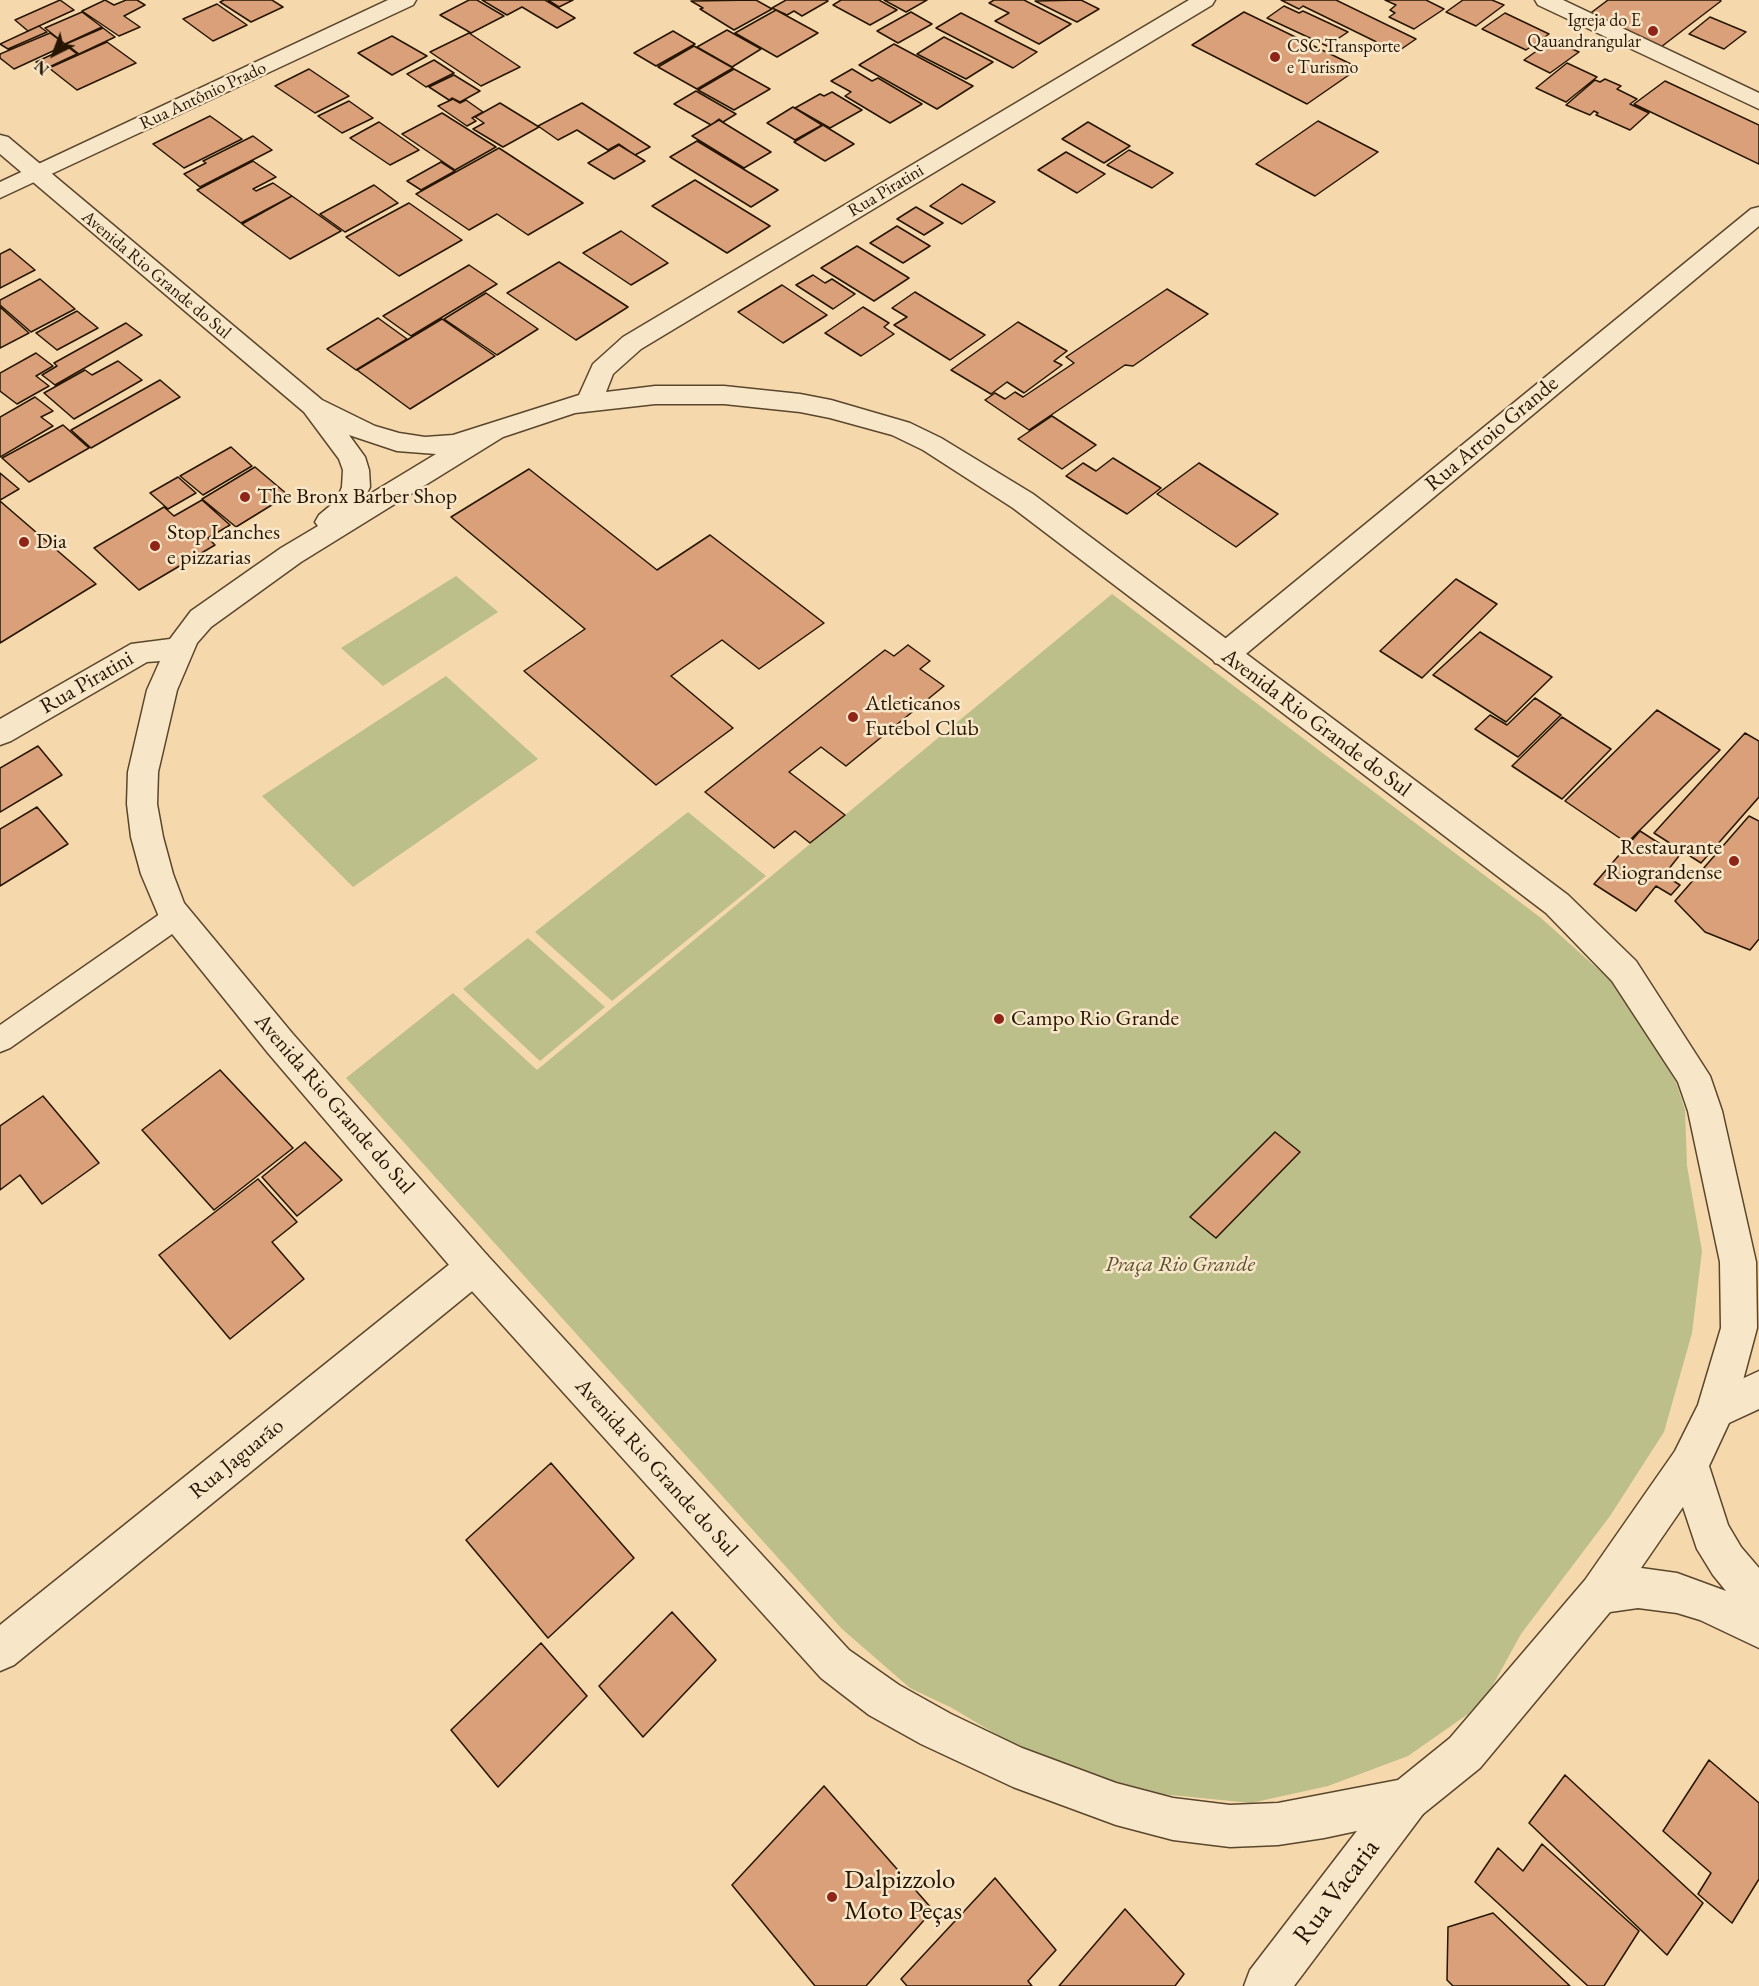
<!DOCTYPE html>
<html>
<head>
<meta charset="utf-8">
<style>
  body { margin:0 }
  #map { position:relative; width:1759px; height:1986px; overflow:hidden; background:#f5d8ac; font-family:"EB Garamond",serif }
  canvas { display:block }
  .north { position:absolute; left:24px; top:24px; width:60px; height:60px; -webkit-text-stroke:4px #f8e6c9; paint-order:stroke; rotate:222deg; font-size:16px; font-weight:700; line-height:24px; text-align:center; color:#261501 }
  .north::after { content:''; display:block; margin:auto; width:21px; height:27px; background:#261501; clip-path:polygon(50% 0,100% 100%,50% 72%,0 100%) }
</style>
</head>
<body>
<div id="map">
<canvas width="1759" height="1986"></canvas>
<div class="north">N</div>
</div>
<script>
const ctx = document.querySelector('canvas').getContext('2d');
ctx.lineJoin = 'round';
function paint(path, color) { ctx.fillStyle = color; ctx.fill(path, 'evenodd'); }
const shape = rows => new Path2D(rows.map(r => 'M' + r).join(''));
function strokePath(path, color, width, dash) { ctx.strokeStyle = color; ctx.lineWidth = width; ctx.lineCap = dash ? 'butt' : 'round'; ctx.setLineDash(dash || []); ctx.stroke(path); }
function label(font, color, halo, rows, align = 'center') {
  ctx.font = font + ' "EB Garamond",serif'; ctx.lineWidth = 5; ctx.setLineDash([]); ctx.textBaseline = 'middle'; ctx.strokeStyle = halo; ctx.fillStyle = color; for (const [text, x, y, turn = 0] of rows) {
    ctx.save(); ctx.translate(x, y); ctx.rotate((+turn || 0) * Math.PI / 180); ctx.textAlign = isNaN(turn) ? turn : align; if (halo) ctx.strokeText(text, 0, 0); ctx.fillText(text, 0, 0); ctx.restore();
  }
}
paint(shape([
  [456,576,498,612,383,686,341,648],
  [1112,594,1541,918,1618,987,1676,1082,1685,1110,1687,1166,1702,1251,1692,1333,1664,1432,1610,1516,1521,1634,1489,1692,1468,1714,1408,1756,1328,1786,1251,1803,1151,1793,1101,1778,1021,1749,952,1708,910,1688,842,1629,346,1078,453,993,537,1070],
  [446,676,538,759,353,887,262,796],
  [688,812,766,876,612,1001,535,932],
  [528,938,605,1007,540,1061,463,989]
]), '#bcbf89');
const building = shape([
  [60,0,74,10,28,31,15,20,60,0],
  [105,0,114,5,126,0,137,0,145,5,124,16,140,27,119,36,82,11,105,0],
  [224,0,272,0,283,7,251,22,220,2,224,0],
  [469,0,477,0,504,16,471,33,440,15,469,0],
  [482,0,545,0,575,18,557,28,522,7,507,15,482,0],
  [548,0,573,0,559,7,548,0],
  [756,0,772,9,734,30,700,9,703,8,691,1,756,0],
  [786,0,826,0,828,1,802,16,794,11,787,15,772,8,786,0],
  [841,0,879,0,897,10,870,25,833,5,841,0],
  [884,0,927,0,906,12,884,0],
  [994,0,1024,0,1071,24,1039,44,995,21,1009,13,989,3,994,0],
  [1081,0,1099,9,1077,22,1035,1,1081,0],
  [1281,0,1336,0,1416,39,1397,52,1303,6,1299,9,1281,0],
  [1385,0,1426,0,1444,9,1414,29,1389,17,1395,13,1390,10,1396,5,1385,0],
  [1463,0,1492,0,1504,5,1476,26,1446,12,1463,0],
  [1608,0,1720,0,1721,1,1661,47,1588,15,1608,0],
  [217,4,247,25,213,41,183,19,217,4],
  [1284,6,1299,13,1303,11,1348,32,1327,46,1267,18,1284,6],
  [776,10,818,33,777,57,735,33,776,10],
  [82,12,102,27,65,44,45,28,82,12],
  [911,12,932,24,898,43,877,31,911,12],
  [1244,12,1359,68,1307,104,1192,45,1244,12],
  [961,13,1037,52,1013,68,936,28,961,13],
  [1505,13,1549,34,1526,50,1482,29,1505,13],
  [1710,17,1746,32,1724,49,1689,34,1710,17],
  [39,26,47,32,8,49,0,44,39,26],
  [103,28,115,37,79,54,66,44,103,28],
  [727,30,761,49,732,67,697,47,727,30],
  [673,31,695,44,656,66,634,53,673,31],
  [50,33,66,45,14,69,0,58,0,54,50,33],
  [469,33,520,67,481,86,430,52,469,33],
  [392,36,427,56,392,75,358,53,392,36],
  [944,37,993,62,966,79,917,54,944,37],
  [1552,40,1579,52,1550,73,1524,60,1552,40],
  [107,42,136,63,77,90,49,68,107,42],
  [894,44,973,86,937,109,859,65,894,44],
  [694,46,733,68,697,89,658,67,694,46],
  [68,47,77,54,45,69,36,62,68,47],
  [434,60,454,73,426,87,407,74,434,60],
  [1567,63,1597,77,1566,102,1536,88,1567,63],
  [309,69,349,96,315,113,275,86,309,69],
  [734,69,770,89,734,110,698,90,734,69],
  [852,69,872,81,878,78,922,104,890,123,845,96,851,92,831,81,852,69],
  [454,75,480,91,460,102,452,98,449,100,429,87,454,75],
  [1605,79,1621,86,1617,89,1637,99,1630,104,1649,113,1630,130,1596,115,1598,113,1594,111,1590,115,1566,105,1595,80,1600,82,1605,79],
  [1665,81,1759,125,1759,164,1634,104,1665,81],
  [696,91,736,114,723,122,719,119,711,125,674,104,696,91],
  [832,92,862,110,830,128,795,108,820,94,824,96,832,92],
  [453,99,460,103,466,100,483,112,472,118,476,121,467,126,438,106,453,99],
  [349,101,373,118,342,133,318,116,349,101],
  [500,103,539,127,503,147,473,129,484,123,475,117,500,103],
  [582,103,650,147,635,155,619,144,608,150,577,130,558,140,538,126,582,103],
  [793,107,822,125,795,140,767,123,793,107],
  [442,113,496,147,455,170,402,134,442,113],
  [210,116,242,139,184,168,153,144,210,116],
  [719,120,771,152,744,168,692,136,719,120],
  [1318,121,1378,152,1315,196,1256,164,1318,121],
  [379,122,419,150,390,165,350,138,379,122],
  [1088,122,1130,146,1104,163,1062,139,1088,122],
  [823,125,854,144,825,161,794,142,823,125],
  [253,136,272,150,200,187,184,174,206,163,203,161,253,136],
  [697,141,778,190,751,207,670,157,697,141],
  [619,145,645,161,614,179,588,163,619,145],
  [499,148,583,203,528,235,497,214,469,230,416,194,499,148],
  [1129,150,1173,173,1152,188,1107,165,1129,150],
  [1066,152,1105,174,1077,193,1038,170,1066,152],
  [253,161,276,177,253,189,256,191,273,183,292,196,241,223,197,190,253,161],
  [441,162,455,171,421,190,407,181,441,162],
  [695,180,770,226,727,253,652,206,695,180],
  [962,184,995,202,962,224,930,206,962,184],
  [374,185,398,203,345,232,320,214,374,185],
  [292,196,341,231,290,259,242,224,292,196],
  [409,203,462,240,399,276,346,237,409,203],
  [916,207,943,223,924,235,897,219,916,207],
  [897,226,930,246,903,263,870,243,897,226],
  [621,231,668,263,631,285,583,253,621,231],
  [857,246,909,278,874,301,821,268,857,246],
  [10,249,35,270,0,288,0,254,10,249],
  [559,262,628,307,576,340,507,293,559,262],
  [469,265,497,284,411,336,383,316,469,265],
  [813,275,825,283,832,279,855,294,833,309,796,285,813,275],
  [40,279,75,309,31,332,0,305,0,300,40,279],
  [782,285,827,315,783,343,738,312,782,285],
  [1167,289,1208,314,1133,366,1125,365,1029,430,985,400,995,393,1005,399,1015,392,1023,397,1074,363,1066,357,1167,289],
  [915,292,985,335,950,360,894,325,907,317,892,308,915,292],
  [486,293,538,329,497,355,444,319,486,293],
  [0,307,29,333,0,348,0,307],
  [863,307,889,323,884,327,894,334,861,356,825,333,863,307],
  [77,311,98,328,57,350,36,333,77,311],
  [378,318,407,339,356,370,327,349,378,318],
  [442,319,495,356,410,409,357,370,442,319],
  [1018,322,1067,351,1054,361,1062,365,1024,393,1007,382,991,394,951,370,1018,322],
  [126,323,142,335,55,385,42,375,57,366,54,363,126,323],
  [36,353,53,366,36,376,49,386,17,404,0,391,0,373,36,353],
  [118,361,142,380,74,419,44,393,85,370,92,375,118,361],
  [160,380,180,397,91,448,71,430,160,380],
  [35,397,53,411,41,417,53,426,0,457,0,417,35,397],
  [1052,416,1096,445,1062,469,1018,439,1052,416],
  [63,425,89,448,29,482,2,458,63,425],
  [231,447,252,466,203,495,180,476,231,447],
  [1113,458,1161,488,1127,514,1066,476,1083,463,1096,471,1113,458],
  [1199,463,1278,514,1236,547,1157,494,1199,463],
  [255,467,288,495,236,527,202,499,255,467],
  [529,469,657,570,710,535,824,623,759,669,722,640,671,676,733,728,656,785,524,671,585,629,451,517,529,469],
  [0,473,19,489,0,500,0,473],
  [178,477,196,493,168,509,150,493,178,477],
  [202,500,230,525,208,538,215,545,139,590,94,548,164,507,174,516,202,500],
  [0,501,96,584,0,643,0,501],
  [1456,579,1497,604,1422,678,1380,651,1456,579],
  [1480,632,1552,677,1506,722,1433,675,1480,632],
  [908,645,930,661,920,669,944,686,846,766,821,747,789,772,845,815,810,843,795,831,774,848,705,792,885,650,894,656,908,645],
  [1535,698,1561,715,1518,757,1475,729,1490,715,1507,725,1535,698],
  [1657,710,1720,750,1627,843,1565,801,1657,710],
  [1562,717,1611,749,1562,799,1512,766,1562,717],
  [1745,733,1759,741,1759,797,1701,863,1654,833,1745,733],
  [38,746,62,775,0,812,0,768,38,746],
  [37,807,68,844,0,886,0,829,37,807],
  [1749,816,1759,821,1759,939,1750,950,1705,932,1675,901,1749,816],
  [1640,831,1679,856,1664,875,1680,885,1671,895,1656,886,1636,911,1594,884,1640,831],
  [220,1070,293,1148,214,1210,142,1130,220,1070],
  [43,1096,99,1163,42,1204,20,1175,0,1190,0,1126,43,1096],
  [1275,1132,1300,1152,1216,1238,1190,1217,1275,1132],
  [305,1142,342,1180,297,1216,262,1177,305,1142],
  [258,1179,297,1222,272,1242,304,1279,230,1339,159,1255,258,1179],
  [551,1463,634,1558,548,1638,466,1540,551,1463],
  [672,1612,716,1660,643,1737,599,1686,672,1612],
  [541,1643,587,1696,498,1787,451,1730,541,1643],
  [1709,1760,1759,1803,1759,1879,1732,1923,1698,1894,1711,1873,1663,1831,1709,1760],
  [1565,1775,1703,1903,1667,1955,1529,1823,1565,1775],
  [824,1786,933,1910,866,1986,815,1986,732,1885,824,1786],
  [1542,1844,1639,1931,1604,1986,1588,1986,1475,1882,1498,1848,1523,1871,1542,1844],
  [995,1878,1056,1950,1028,1981,1032,1986,907,1986,901,1979,995,1878],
  [1125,1909,1184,1974,1175,1986,1059,1986,1125,1909],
  [1493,1913,1570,1986,1453,1986,1447,1980,1448,1927,1493,1913]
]);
paint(building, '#daa07a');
strokePath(building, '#261501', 1.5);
const service = shape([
  [176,906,185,909,189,917,185,925,10,1048,0,1052,0,1025,167,909,176,906]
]);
const minor = shape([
  [388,0,416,0,413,5,0,198,0,182,388,0],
  [1535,0,1563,0,1759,93,1759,109,1538,5,1535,0],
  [1759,207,1759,226,1235,663,1225,666,1215,663,1210,655,1215,647,1751,209,1759,207],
  [474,1250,487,1255,492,1267,487,1279,14,1665,0,1671,0,1625,461,1255,474,1250],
  [1759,1371,1759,1409,1716,1429,1703,1423,1697,1410,1703,1397,1759,1371],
  [1408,1778,1423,1784,1429,1799,1423,1814,1294,1986,1244,1986,1250,1970,1393,1784,1408,1778]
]);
const tertiary = shape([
  [1189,0,1215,0,1212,5,641,349,613,374,606,392,655,386,724,386,800,394,831,400,910,423,941,438,1033,494,1568,895,1636,961,1710,1076,1722,1111,1756,1262,1757,1328,1735,1410,1709,1466,1728,1525,1741,1547,1759,1568,1759,1648,1700,1620,1677,1613,1638,1608,1610,1612,1480,1768,1423,1814,1408,1820,1324,1838,1278,1845,1230,1847,1173,1840,1116,1825,1013,1787,921,1744,869,1715,821,1678,461,1279,268,1053,160,919,141,874,131,837,127,804,128,772,147,690,160,661,147,662,11,741,0,745,0,719,131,644,170,639,191,611,281,548,318,526,315,522,319,515,337,500,342,487,343,470,339,459,304,412,0,154,0,135,8,137,322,400,375,426,399,433,425,437,453,435,579,395,593,364,623,337,1189,0],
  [655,404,724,404,800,412,830,418,892,435,923,450,1013,508,1546,913,1612,981,1678,1082,1688,1111,1720,1262,1721,1328,1698,1405,1675,1451,1585,1580,1450,1738,1398,1780,1278,1803,1230,1805,1173,1798,1116,1783,1022,1748,951,1714,899,1685,849,1650,487,1255,292,1033,184,903,173,874,163,837,157,804,158,772,177,690,197,643,211,627,301,562,503,437,575,413,655,404],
  [349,435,397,451,436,454,365,497,370,487,369,470,365,457,349,435],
  [1683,1507,1697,1549,1713,1575,1726,1591,1677,1573,1641,1568,1683,1507]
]);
strokePath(service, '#5a462c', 3);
strokePath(minor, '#5a462c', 3);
strokePath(tertiary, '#5a462c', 3);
paint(service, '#f8e6c9');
paint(minor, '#f8e6c9');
paint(tertiary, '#f8e6c9');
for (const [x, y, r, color] of [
  [1653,31,6,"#8f2418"],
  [1275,57,6,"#8f2418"],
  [245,497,6,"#8f2418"],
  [24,542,6,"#8f2418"],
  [155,546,6,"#8f2418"],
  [853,717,6,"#8f2418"],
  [1734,861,6,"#8f2418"],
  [999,1019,6,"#8f2418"],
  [832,1897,6,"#8f2418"]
]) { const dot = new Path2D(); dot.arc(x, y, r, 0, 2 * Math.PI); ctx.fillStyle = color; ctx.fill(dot); strokePath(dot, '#f8e6c9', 2); }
label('18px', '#261501', '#f8e6c9', [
  ["Igreja do E",1641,21],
  ["Qauandrangular",1641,42],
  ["CSC Transporte",1287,47,"left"],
  ["e Turismo",1287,68,"left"]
], 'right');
label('18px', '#261501', '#f8e6c9', [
  ["Rua Antônio Prado",203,96,-25],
  ["Rua Piratini",886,191,-31],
  ["Avenida Rio Grande do Sul",156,275,40]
]);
label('22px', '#261501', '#f8e6c9', [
  ["Rua Arroio Grande",1492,434,-40],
  ["Rua Piratini",87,683,-30],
  ["Avenida Rio Grande do Sul",1316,723,37],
  ["Avenida Rio Grande do Sul",334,1104,49],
  ["Rua Jaguarão",237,1459,-39],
  ["Avenida Rio Grande do Sul",656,1468,48]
]);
label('22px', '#261501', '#f8e6c9', [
  ["The Bronx Barber Shop",257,497],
  ["Stop Lanches",167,533],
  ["e pizzarias",167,558],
  ["Dia",36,542],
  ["Atleticanos",865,704],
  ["Futebol Club",865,729],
  ["Restaurante",1722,848,"right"],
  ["Riograndense",1722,873,"right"],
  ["Campo Rio Grande",1011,1019]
], 'left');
label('italic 22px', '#5a5031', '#f8e6c9', [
  ["Praça Rio Grande",1180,1265]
]);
label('27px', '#261501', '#f8e6c9', [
  ["Dalpizzolo",844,1881],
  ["Moto Peças",844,1912]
], 'left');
label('27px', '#261501', '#f8e6c9', [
  ["Rua Vacaria",1337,1892,-53]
]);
</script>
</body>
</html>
